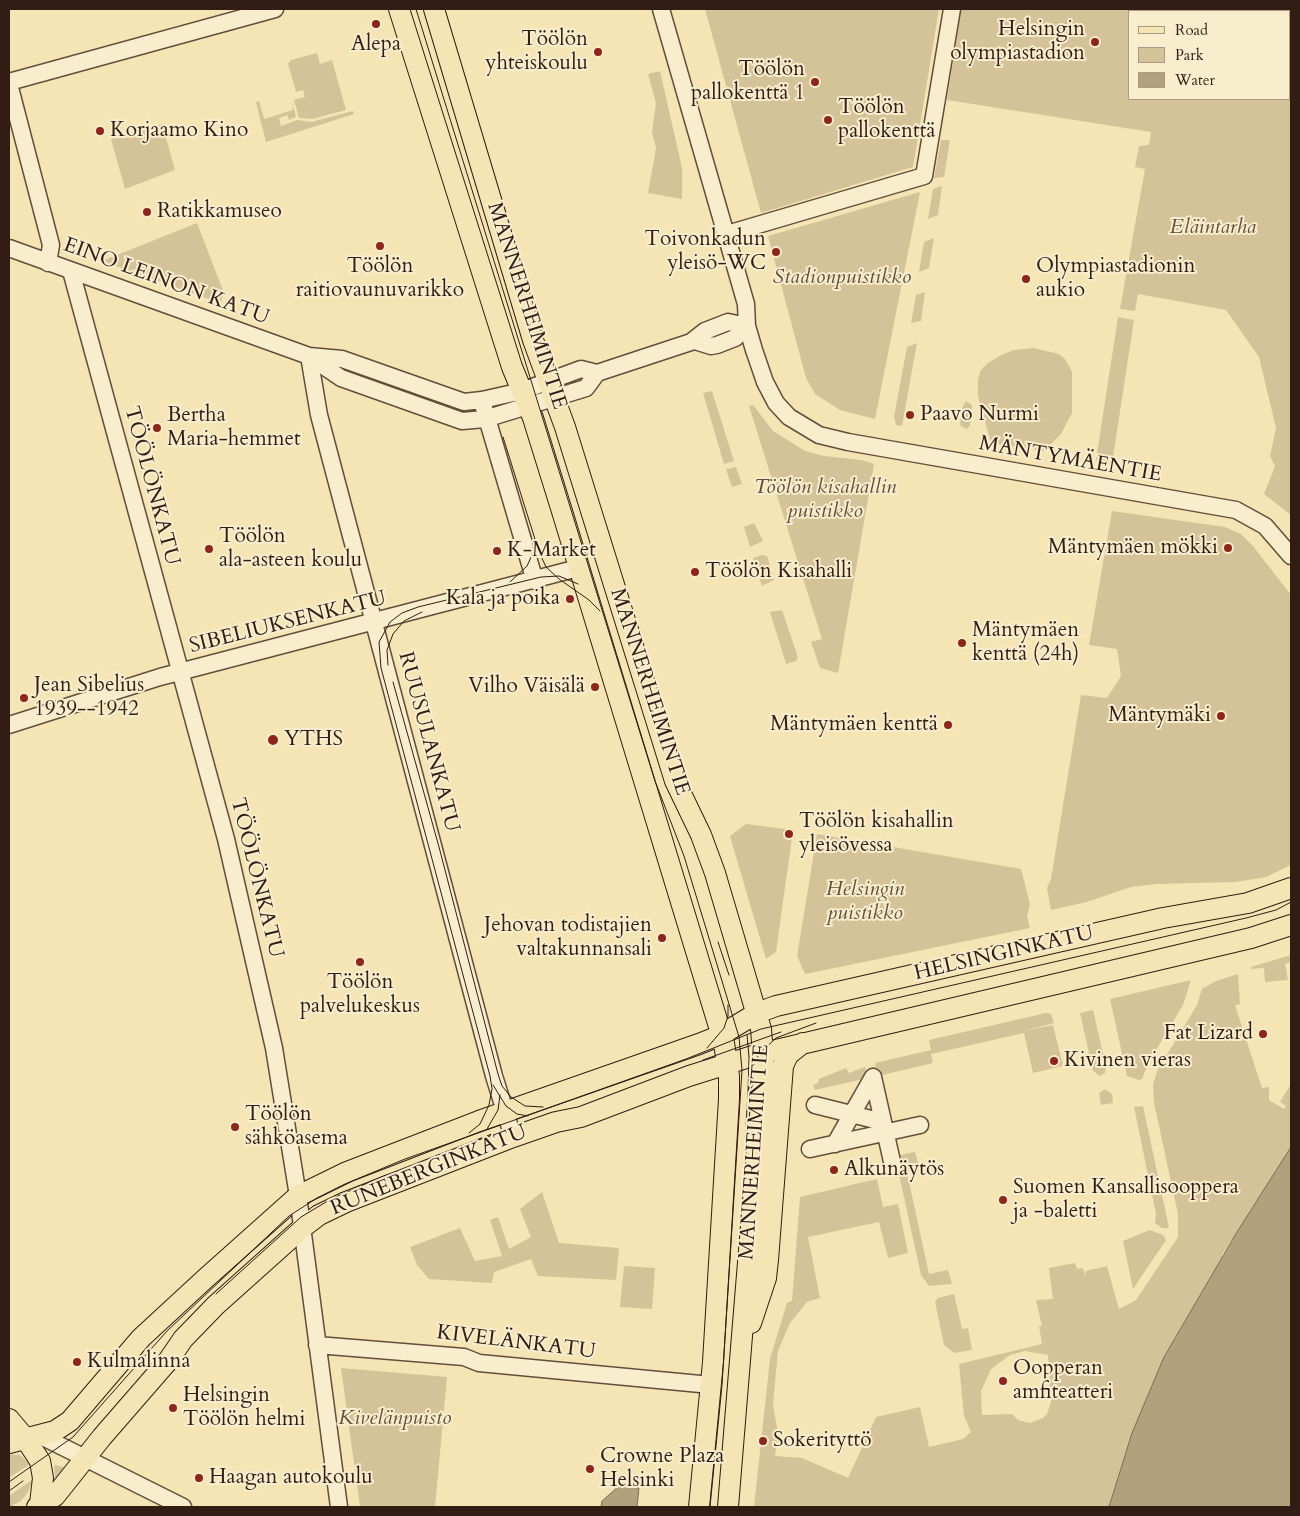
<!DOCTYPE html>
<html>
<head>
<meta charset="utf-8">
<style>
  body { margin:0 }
  #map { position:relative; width:1300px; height:1516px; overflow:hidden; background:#f5e5b4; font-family:Cardo,serif }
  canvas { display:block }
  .frame { position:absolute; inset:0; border:10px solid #321c14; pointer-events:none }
  .legend { position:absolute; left:1128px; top:10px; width:162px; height:90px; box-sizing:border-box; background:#f8eece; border:1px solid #a99a84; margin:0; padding:6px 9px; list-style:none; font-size:15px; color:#321c14 }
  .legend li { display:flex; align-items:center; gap:10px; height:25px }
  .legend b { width:25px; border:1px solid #a99a84 }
</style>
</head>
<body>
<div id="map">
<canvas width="1300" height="1516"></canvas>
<div class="frame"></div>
<ul class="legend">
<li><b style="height:6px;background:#f5e5b4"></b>Road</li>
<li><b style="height:14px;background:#d4c399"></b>Park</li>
<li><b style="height:14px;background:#b3a17e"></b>Water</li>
</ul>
</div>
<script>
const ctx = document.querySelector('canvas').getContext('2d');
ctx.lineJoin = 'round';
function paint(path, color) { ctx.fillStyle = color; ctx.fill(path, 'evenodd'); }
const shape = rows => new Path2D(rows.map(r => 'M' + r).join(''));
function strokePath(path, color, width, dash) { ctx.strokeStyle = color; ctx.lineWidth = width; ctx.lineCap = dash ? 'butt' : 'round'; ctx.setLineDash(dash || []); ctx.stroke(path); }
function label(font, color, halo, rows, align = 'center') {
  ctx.font = font + ' Cardo,serif'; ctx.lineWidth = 4; ctx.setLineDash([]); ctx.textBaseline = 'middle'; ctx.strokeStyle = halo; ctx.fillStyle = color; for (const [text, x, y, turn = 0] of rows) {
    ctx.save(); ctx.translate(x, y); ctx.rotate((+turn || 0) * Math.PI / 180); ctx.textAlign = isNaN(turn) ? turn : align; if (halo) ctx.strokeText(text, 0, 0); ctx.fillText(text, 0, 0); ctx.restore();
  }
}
paint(shape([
  [705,9,939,9,913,167,761,213],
  [961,9,1291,9,1291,515,1264,494,1275,466,1270,456,1276,428,1259,357,1226,310,1138,294,1135,311,1120,309,1145,169,1135,167,1139,146,1149,145,1151,132,947,100],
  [1129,11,1289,11,1289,99,1129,99],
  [317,53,320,64,332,60,346,110,312,119,299,118,294,100,305,97,303,90,296,92,288,64,291,60],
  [660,71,682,168,682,199,648,193,656,148,652,132,656,103,648,74],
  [259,101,264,119,293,110,292,101,296,117,289,120,287,115,279,118,281,126,297,120,311,122,353,111,354,114,266,142,256,102],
  [162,124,175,170,125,189,111,139],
  [941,140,950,140,944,177,934,178],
  [942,186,938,215,928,219,933,189],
  [920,192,875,419,840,410,815,394,806,378,768,236],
  [197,223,224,293,220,303,102,261],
  [934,238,929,268,919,272,924,242],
  [925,292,921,321,911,323,916,295],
  [1118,317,1134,320,1112,464,1096,460],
  [917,343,902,426,896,425,894,417,907,347],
  [1033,348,1059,354,1065,359,1072,372,1072,413,1061,434,1044,451,991,443,978,396,978,379,981,370,988,363,1001,355,1014,350],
  [712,391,734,461,724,464,703,393],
  [966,401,972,405,970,426,966,429,960,425,962,408],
  [753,405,773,431,805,451,824,456,862,460,874,464,838,673,820,668,811,642,822,639,749,406],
  [736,467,742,484,732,487,726,469],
  [1112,511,1225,527,1241,534,1253,546,1291,595,1291,865,1266,877,1236,882,1157,884,1131,887,1087,902,1051,910,1047,888,1051,879,1081,695,1107,698,1121,676,1117,649,1089,645],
  [754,523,763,541,750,547,744,527],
  [762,555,767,556,774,580,762,586,753,558],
  [782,610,798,657,796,661,786,664,770,612],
  [746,824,793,830,776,952,766,959,730,836],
  [817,834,1021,869,1030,904,1027,916,1030,928,805,974,797,956],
  [1291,955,1291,962,1285,964,1288,980,1265,982,1264,968,1251,969,1251,967],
  [1238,974,1240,1004,1235,1005,1262,1088,1269,1087,1269,1100,1284,1109,1286,1106,1280,1102,1291,1084,1291,1195,1232,1240,1222,1255,1225,1267,1122,1507,754,1507,770,1359,787,1303,792,1301,800,1197,877,1179,883,1207,898,1204,908,1253,888,1258,879,1222,808,1237,820,1298,807,1302,790,1323,778,1351,773,1404,778,1434,775,1456,802,1458,848,1478,876,1417,920,1407,929,1447,963,1439,971,1432,964,1416,959,1364,1042,1344,1039,1326,1042,1326,1036,1300,1053,1299,1049,1268,1075,1263,1077,1269,1083,1268,1085,1276,1086,1271,1107,1266,1119,1309,1136,1300,1178,1237,1178,1214,1154,1103,1153,1085,1157,1071,1197,1005,1202,989,1216,981],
  [1025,1351,1048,1355,1051,1402,1047,1414,1043,1418,1030,1423,1018,1420,1012,1414,982,1415,981,1391,991,1369,1010,1355],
  [1191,980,1183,1005,1149,1062,1142,1079,1139,1080,1127,1076,1110,999],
  [1093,1010,1106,1067,1105,1073,1100,1076,1093,1071,1080,1013],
  [1046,1013,1051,1014,1054,1023,1024,1031,1053,1025,1063,1066,1033,1073,1024,1033,931,1054,933,1063,878,1076,875,1063,931,1050,929,1040],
  [865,1067,868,1078,815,1090,813,1085,818,1083,819,1079,846,1068,849,1073],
  [1105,1089,1112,1094,1113,1103,1101,1105,1099,1093],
  [1143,1106,1169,1228,1162,1228,1155,1223,1156,1214,1134,1107],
  [915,1152,920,1170,907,1173,929,1274,948,1270,952,1284,929,1286,921,1275,895,1156],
  [542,1192,559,1243,619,1248,616,1280,538,1276,531,1259,494,1272,492,1283,429,1279,417,1265,410,1247,460,1228,475,1261,502,1256,490,1220,498,1217,509,1249,531,1237,520,1209],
  [1150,1230,1163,1235,1166,1240,1133,1289,1123,1241],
  [624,1266,655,1268,652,1309,620,1307],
  [954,1294,962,1329,968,1328,972,1350,954,1353,944,1345,935,1302,938,1298],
  [341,1368,447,1377,435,1507,360,1507],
  [9,1454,20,1455,30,1464,9,1478],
  [54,1465,73,1469,53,1486,55,1477],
  [33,1479,28,1492,21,1501,9,1507,9,1496]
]), '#d4c399');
const water = shape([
  [1291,1147,1291,1507,1109,1507,1132,1433,1164,1357,1237,1232,1291,1147],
  [619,1486,639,1488,637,1507,601,1507,602,1501,619,1486]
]);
paint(water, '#b3a17e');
strokePath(water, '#7f6c54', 1);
const minor = shape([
  [661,9,746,304,747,326,754,350,765,382,776,403,789,417,819,435,848,442,1236,510,1265,526,1291,556],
  [9,82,275,9],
  [9,84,51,245,48,263],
  [727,234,924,176,952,9],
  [9,248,309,356,342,359,464,402,482,400,522,391,581,369,597,373,691,342,705,331,728,322,747,326],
  [71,271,226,839,274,1048,298,1196,339,1507],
  [695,341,711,346,717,345,735,338,747,326],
  [309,356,319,415,494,1076,513,1137],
  [310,357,341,378,462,421,485,419,586,388,597,373],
  [484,408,535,581],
  [9,725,160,677,578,568],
  [873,1077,893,1166],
  [815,1105,883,1122],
  [835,1144,873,1077],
  [810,1149,920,1125],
  [317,1345,464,1357,479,1363,711,1385],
  [41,1436,183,1507]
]);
const major = shape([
  [399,9,512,367,533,418,561,508,724,1043,729,1076,729,1099,713,1362,699,1507],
  [434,9,533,340,565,427,675,781,701,835,715,873,761,1029,764,1067,728,1507],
  [751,1323,766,1278,768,1260,783,1066,788,1055,803,1043],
  [9,1419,25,1438,40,1461,43,1478,40,1504],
  [9,1443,55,1431,70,1421,141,1338,206,1278,298,1196,347,1172,479,1121,699,1044,719,1036,757,1013,776,1006,1163,918,1248,903,1291,888],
  [37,1507,55,1496,102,1437,168,1361,183,1339,216,1305,302,1228,319,1215,346,1202,513,1137,556,1122,581,1117,689,1076,759,1054,1251,938,1291,925]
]);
strokePath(minor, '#634e3c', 19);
strokePath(major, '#321c14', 22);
strokePath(minor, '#f8eece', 16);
strokePath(major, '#f5e5b4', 20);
strokePath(shape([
  [416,9,655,781,684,856,739,1037,742,1070,722,1385,710,1507],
  [503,437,539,552,546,567,559,579,589,600,600,611],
  [510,582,527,566,532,555,534,541],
  [388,665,387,650,393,634,404,621,422,612],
  [393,682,439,847,498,1074,502,1086,511,1097,525,1106,543,1107],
  [718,942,729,975],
  [747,1035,749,1057,748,1093],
  [707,1048,724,1028,728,1016,728,1005],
  [703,1060,781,1032],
  [493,1085,506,1106,517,1114,528,1116],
  [487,1129,498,1110,500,1095],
  [469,1133,480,1124,489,1105,492,1089,490,1076,381,668,379,642,390,622,402,613,418,607,541,577,559,576,578,584],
  [745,1141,748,1093,752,1070,759,1054,776,1038,816,1023],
  [461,1146,510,1129],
  [216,1294,301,1217,331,1199,386,1175],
  [9,1482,73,1437,167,1331,289,1216,317,1198,345,1184,405,1159,686,1059,761,1029,1246,918,1276,910,1291,902],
  [9,1491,23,1481]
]), '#321c14', 1);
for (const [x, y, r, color] of [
  [376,24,5,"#8f2418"],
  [1095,42,5,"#8f2418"],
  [598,52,5,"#8f2418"],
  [815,82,5,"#8f2418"],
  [828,120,5,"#8f2418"],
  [100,131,5,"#8f2418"],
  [147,212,5,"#8f2418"],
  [380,246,5,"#8f2418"],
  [776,252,5,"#8f2418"],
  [1026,279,5,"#8f2418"],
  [910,415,5,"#8f2418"],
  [157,428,5,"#8f2418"],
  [1228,548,5,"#8f2418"],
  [209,549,5,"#8f2418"],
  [497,551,5,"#8f2418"],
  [695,572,5,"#8f2418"],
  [570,599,5,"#8f2418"],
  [962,643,5,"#8f2418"],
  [595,687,5,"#8f2418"],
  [24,698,5,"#8f2418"],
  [1221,716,5,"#8f2418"],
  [948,725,5,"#8f2418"],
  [273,740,6,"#8f2418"],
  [789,834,5,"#8f2418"],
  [662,938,5,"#8f2418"],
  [360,962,5,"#8f2418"],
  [1263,1034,5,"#8f2418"],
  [1054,1061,5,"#8f2418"],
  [235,1127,5,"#8f2418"],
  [834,1170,5,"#8f2418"],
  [1003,1200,5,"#8f2418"],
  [77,1362,5,"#8f2418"],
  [1003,1381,5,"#8f2418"],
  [173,1408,5,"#8f2418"],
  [763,1441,5,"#8f2418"],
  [590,1469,5,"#8f2418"],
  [199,1478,5,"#8f2418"]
]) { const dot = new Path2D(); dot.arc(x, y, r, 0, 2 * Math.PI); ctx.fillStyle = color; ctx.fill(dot); strokePath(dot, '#f8eece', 2); }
label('21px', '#321c14', '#f8eece', [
  ["Helsingin",1085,30,"right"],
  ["olympiastadion",1085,54,"right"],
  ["Töölön",588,40,"right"],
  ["yhteiskoulu",588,64,"right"],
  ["Alepa",376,45,"center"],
  ["Töölön",805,70,"right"],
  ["pallokenttä 1",805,94,"right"],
  ["Töölön",838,108],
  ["pallokenttä",838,132],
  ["Korjaamo Kino",110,131],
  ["Ratikkamuseo",157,212],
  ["Toivonkadun",766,240,"right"],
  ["yleisö-WC",766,264,"right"],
  ["Töölön",380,267,"center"],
  ["raitiovaunuvarikko",380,291,"center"],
  ["Olympiastadionin",1036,267],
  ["aukio",1036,291],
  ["Paavo Nurmi",920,415],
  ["Bertha",167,416],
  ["Maria-hemmet",167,440],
  ["Töölön",219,537],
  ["ala-asteen koulu",219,561],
  ["Mäntymäen mökki",1218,548,"right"],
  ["K-Market",507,551],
  ["Töölön Kisahalli",705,572],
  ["Kala ja poika",560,599,"right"],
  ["Mäntymäen",972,631],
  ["kenttä (24h)",972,655],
  ["Jean Sibelius",34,686],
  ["1939--1942",34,710],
  ["Vilho Väisälä",585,687,"right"],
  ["Mäntymäki",1211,716,"right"],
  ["Mäntymäen kenttä",938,725,"right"],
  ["YTHS",284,740],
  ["Töölön kisahallin",799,822],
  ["yleisövessa",799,846],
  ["Jehovan todistajien",652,926,"right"],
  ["valtakunnansali",652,950,"right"],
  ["Töölön",360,983,"center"],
  ["palvelukeskus",360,1007,"center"],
  ["Fat Lizard",1253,1034,"right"],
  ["Kivinen vieras",1064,1061],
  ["Töölön",245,1115],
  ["sähköasema",245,1139],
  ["Alkunäytös",844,1170],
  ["Suomen Kansallisooppera",1013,1188],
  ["ja -baletti",1013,1212],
  ["Kulmalinna",87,1362],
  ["Oopperan",1013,1369],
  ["amfiteatteri",1013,1393],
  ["Helsingin",183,1396],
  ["Töölön helmi",183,1420],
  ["Sokerityttö",773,1441],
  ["Crowne Plaza",600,1457],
  ["Helsinki",600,1481],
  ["Haagan autokoulu",209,1478]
], 'left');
label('italic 21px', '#634e3c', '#f8eece', [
  ["Eläintarha",1213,228],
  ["Stadionpuistikko",842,278],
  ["Töölön kisahallin",825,488],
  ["puistikko",825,512],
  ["Helsingin",865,890],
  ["puistikko",865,914],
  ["Kivelänpuisto",395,1419]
]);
label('21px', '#321c14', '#f8eece', [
  ["EINO LEINON KATU",166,282,20],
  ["MANNERHEIMINTIE",526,306,72],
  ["MÄNTYMÄENTIE",1070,460,10],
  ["TÖÖLÖNKATU",151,486,75],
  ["SIBELIUKSENKATU",288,623,-14],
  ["MANNERHEIMINTIE",649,692,72],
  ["RUUSULANKATU",428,742,75],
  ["TÖÖLÖNKATU",256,878,76],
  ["HELSINGINKATU",1004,954,-13],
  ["MANNERHEIMINTIE",755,1152,-86],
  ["RUNEBERGINKATU",429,1171,-22],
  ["KIVELÄNKATU",516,1343,7]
]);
</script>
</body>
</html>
